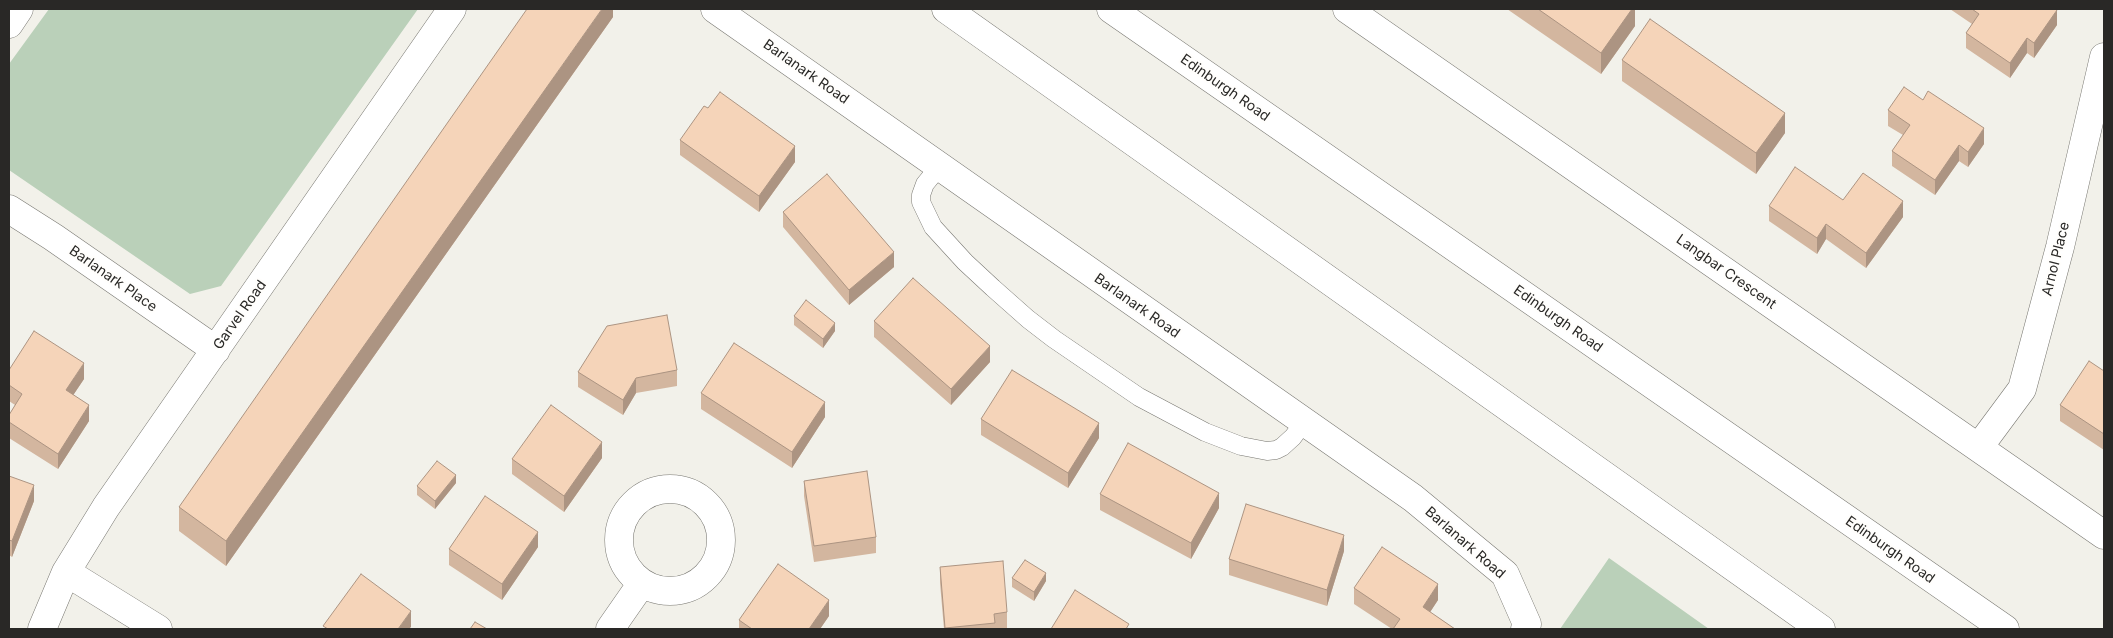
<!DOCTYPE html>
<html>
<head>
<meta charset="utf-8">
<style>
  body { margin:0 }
  #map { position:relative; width:2113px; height:638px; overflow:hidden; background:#f2f1ea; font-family:Inter,sans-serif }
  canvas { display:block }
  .frame { position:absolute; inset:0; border:10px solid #292826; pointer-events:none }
</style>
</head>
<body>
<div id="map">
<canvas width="2113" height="638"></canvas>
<div class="frame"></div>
</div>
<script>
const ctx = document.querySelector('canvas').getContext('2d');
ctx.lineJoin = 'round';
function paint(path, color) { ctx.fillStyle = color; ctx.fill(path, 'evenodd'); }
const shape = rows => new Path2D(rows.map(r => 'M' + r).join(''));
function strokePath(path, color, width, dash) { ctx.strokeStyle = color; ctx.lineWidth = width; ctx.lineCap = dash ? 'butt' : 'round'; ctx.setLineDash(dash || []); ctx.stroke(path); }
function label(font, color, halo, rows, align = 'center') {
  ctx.font = font + ' Inter,sans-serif'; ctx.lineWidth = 4.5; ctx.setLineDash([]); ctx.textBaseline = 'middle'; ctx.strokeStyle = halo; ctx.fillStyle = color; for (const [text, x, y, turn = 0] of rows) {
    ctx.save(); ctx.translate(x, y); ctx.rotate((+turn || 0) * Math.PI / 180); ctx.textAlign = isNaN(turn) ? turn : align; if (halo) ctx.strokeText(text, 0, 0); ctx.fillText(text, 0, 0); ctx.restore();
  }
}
paint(shape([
  [49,9,418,9,221,286,190,294,9,170,9,64],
  [1609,558,1709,629,1560,629]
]), '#bad0b9');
const service = shape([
  [939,167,925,184,921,195,921,202,933,227,965,262,993,288,1028,319,1054,339,1139,397,1205,432,1241,446,1267,451,1276,450,1282,447,1293,437,1304,422]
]);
const minor = shape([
  [715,9,1413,498,1505,574,1527,624,1525,629],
  [1347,9,2104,535],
  [9,24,19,9],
  [9,209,53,237,216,350],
  [1979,447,2022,389,2060,247,2104,57],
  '619 540a51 51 0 1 1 102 0a51 51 0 1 1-102 0Z',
  [66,572,158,629],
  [42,629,66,572,106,507,452,9],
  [610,629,642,583]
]);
const primary = shape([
  [946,9,1821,629],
  [1111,9,2005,629]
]);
strokePath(service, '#787771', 19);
strokePath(minor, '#787771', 29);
strokePath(primary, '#787771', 29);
strokePath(service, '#fff', 18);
strokePath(minor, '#fff', 28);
strokePath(primary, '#fff', 28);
paint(shape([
  [613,9,613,17,226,566,179,531,179,507],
  [1507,9,1635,9,1635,26,1601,74],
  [1950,9,2055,9,2057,25,2034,58,2027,53,2010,78,1966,48,1966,33,1972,24],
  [1622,60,1785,133,1756,174,1622,81],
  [1888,110,1984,144,1968,167,1959,161,1935,195,1892,166,1892,151,1903,135,1888,126],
  [680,140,795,162,759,212,680,155],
  [1843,200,1903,217,1866,268,1826,239,1817,254,1769,221,1769,206],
  [783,212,894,267,849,305,783,227],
  [794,316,835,331,823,348,794,325],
  [874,321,990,362,951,405,874,337],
  [9,370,84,379,73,395,89,421,58,469,9,438,9,415,15,405,9,401],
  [677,370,677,386,636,393,623,415,578,387,578,372],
  [2104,371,2104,450,2060,421,2060,405],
  [701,393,825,417,792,468,701,409],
  [981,419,1099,438,1068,488,981,435],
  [602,458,564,512,512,474,512,459],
  [9,476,34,501,12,557,9,555],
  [804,481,876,537,876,553,814,562,804,496],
  [456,483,435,509,417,495,417,486],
  [1100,494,1219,508,1191,559,1100,510],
  [538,547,502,600,449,565,449,549],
  [1344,551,1327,606,1229,575,1229,559],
  [940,567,1007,612,1007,628,995,629,944,629,940,583],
  [1012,578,1046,581,1034,601,1012,587],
  [1354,588,1438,600,1430,612,1455,629,1392,629,1354,604],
  [829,616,820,629,739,629,739,620]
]), '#d3b69f');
paint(shape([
  [602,9,613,9,613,17,226,566,226,541],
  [1632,9,1635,9,1635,26,1601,74,1601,53],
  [2057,10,2057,25,2034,58,2034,43],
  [2027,38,2027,53,2010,78,2010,63],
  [1785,113,1785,133,1756,174,1756,153],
  [1984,128,1984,144,1968,167,1968,152],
  [1959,145,1959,161,1935,195,1935,180],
  [795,146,795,162,759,212,759,196],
  [1903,201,1903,217,1866,268,1866,253],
  [1826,224,1826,239,1817,254,1817,238],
  [894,252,894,267,849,305,849,290],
  [835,323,835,331,823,348,823,339],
  [990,346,990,362,951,405,951,389],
  [84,363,84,379,66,406,66,390],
  [636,378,636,393,623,415,623,400],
  [825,402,825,417,792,468,792,452],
  [89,405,89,421,58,469,58,454],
  [1099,423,1099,438,1068,488,1068,473],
  [602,442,602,458,564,512,564,496],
  [456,475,456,483,435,509,435,501],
  [34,485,34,501,12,557,12,541],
  [1219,493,1219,508,1191,559,1191,543],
  [538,532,538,547,502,600,502,584],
  [1344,535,1344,551,1327,606,1327,590],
  [1046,573,1046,581,1034,601,1034,592],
  [1438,584,1438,600,1423,623,1423,607],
  [829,600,829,616,820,629,809,629],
  [411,611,411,627,409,629,398,629]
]), '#ac9482');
const building = shape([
  [527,9,602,9,226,541,179,507,527,9],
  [1538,9,1632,9,1601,53,1538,9],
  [1972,9,2055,9,2057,10,2034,43,2027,38,2010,63,1966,33,1979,14,1972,9],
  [1650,19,1785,113,1756,153,1622,60,1650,19],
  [1904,87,1923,100,1928,91,1984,128,1968,152,1959,145,1935,180,1892,151,1910,125,1888,110,1904,87],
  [720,92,795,146,759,196,680,140,704,106,708,108,720,92],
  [1795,167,1843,200,1863,173,1903,201,1866,253,1826,224,1817,238,1769,206,1795,167],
  [827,174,894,252,849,290,783,212,827,174],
  [913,278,990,346,951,389,874,321,913,278],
  [806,300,835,323,823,339,794,316,806,300],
  [667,315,677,370,636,378,623,400,578,372,607,326,667,315],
  [34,331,84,363,66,390,89,405,58,454,9,422,9,415,22,394,9,385,9,370,34,331],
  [734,343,825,402,792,452,701,393,734,343],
  [2089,361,2104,371,2104,434,2060,405,2089,361],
  [1012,370,1099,423,1068,473,981,419,1012,370],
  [551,405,602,442,564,496,512,459,551,405],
  [1128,443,1219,493,1191,543,1100,494,1128,443],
  [437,461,456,475,435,501,417,486,437,461],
  [867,471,876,537,814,546,804,481,867,471],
  [9,476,34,485,12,541,9,540,9,476],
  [485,496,538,532,502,584,449,549,485,496],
  [1246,504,1344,535,1327,590,1229,559,1246,504],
  [1382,547,1438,584,1423,607,1455,629,1393,629,1400,619,1354,588,1382,547],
  [1025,560,1046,573,1034,592,1012,578,1025,560],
  [1003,561,1007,612,994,614,995,623,945,628,940,567,1003,561],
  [778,564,829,600,809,629,752,629,739,620,778,564],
  [361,574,411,611,398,629,328,629,323,626,361,574],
  [1075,590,1129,624,1126,629,1051,629,1075,590],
  [475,622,487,629,470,629,475,622]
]);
paint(building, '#f5d4b9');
strokePath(building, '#ac9482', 1);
label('14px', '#292826', '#fffefc', [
  ["Barlanark Road",806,72,35],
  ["Edinburgh Road",1225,88,35],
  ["Arnol Place",2056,259,-76],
  ["Langbar Crescent",1726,272,35],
  ["Barlanark Place",113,279,35],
  ["Barlanark Road",1137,306,35],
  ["Garvel Road",240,315,-55],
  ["Edinburgh Road",1558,319,35],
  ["Barlanark Road",1465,543,41],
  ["Edinburgh Road",1890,550,35]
]);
</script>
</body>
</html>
